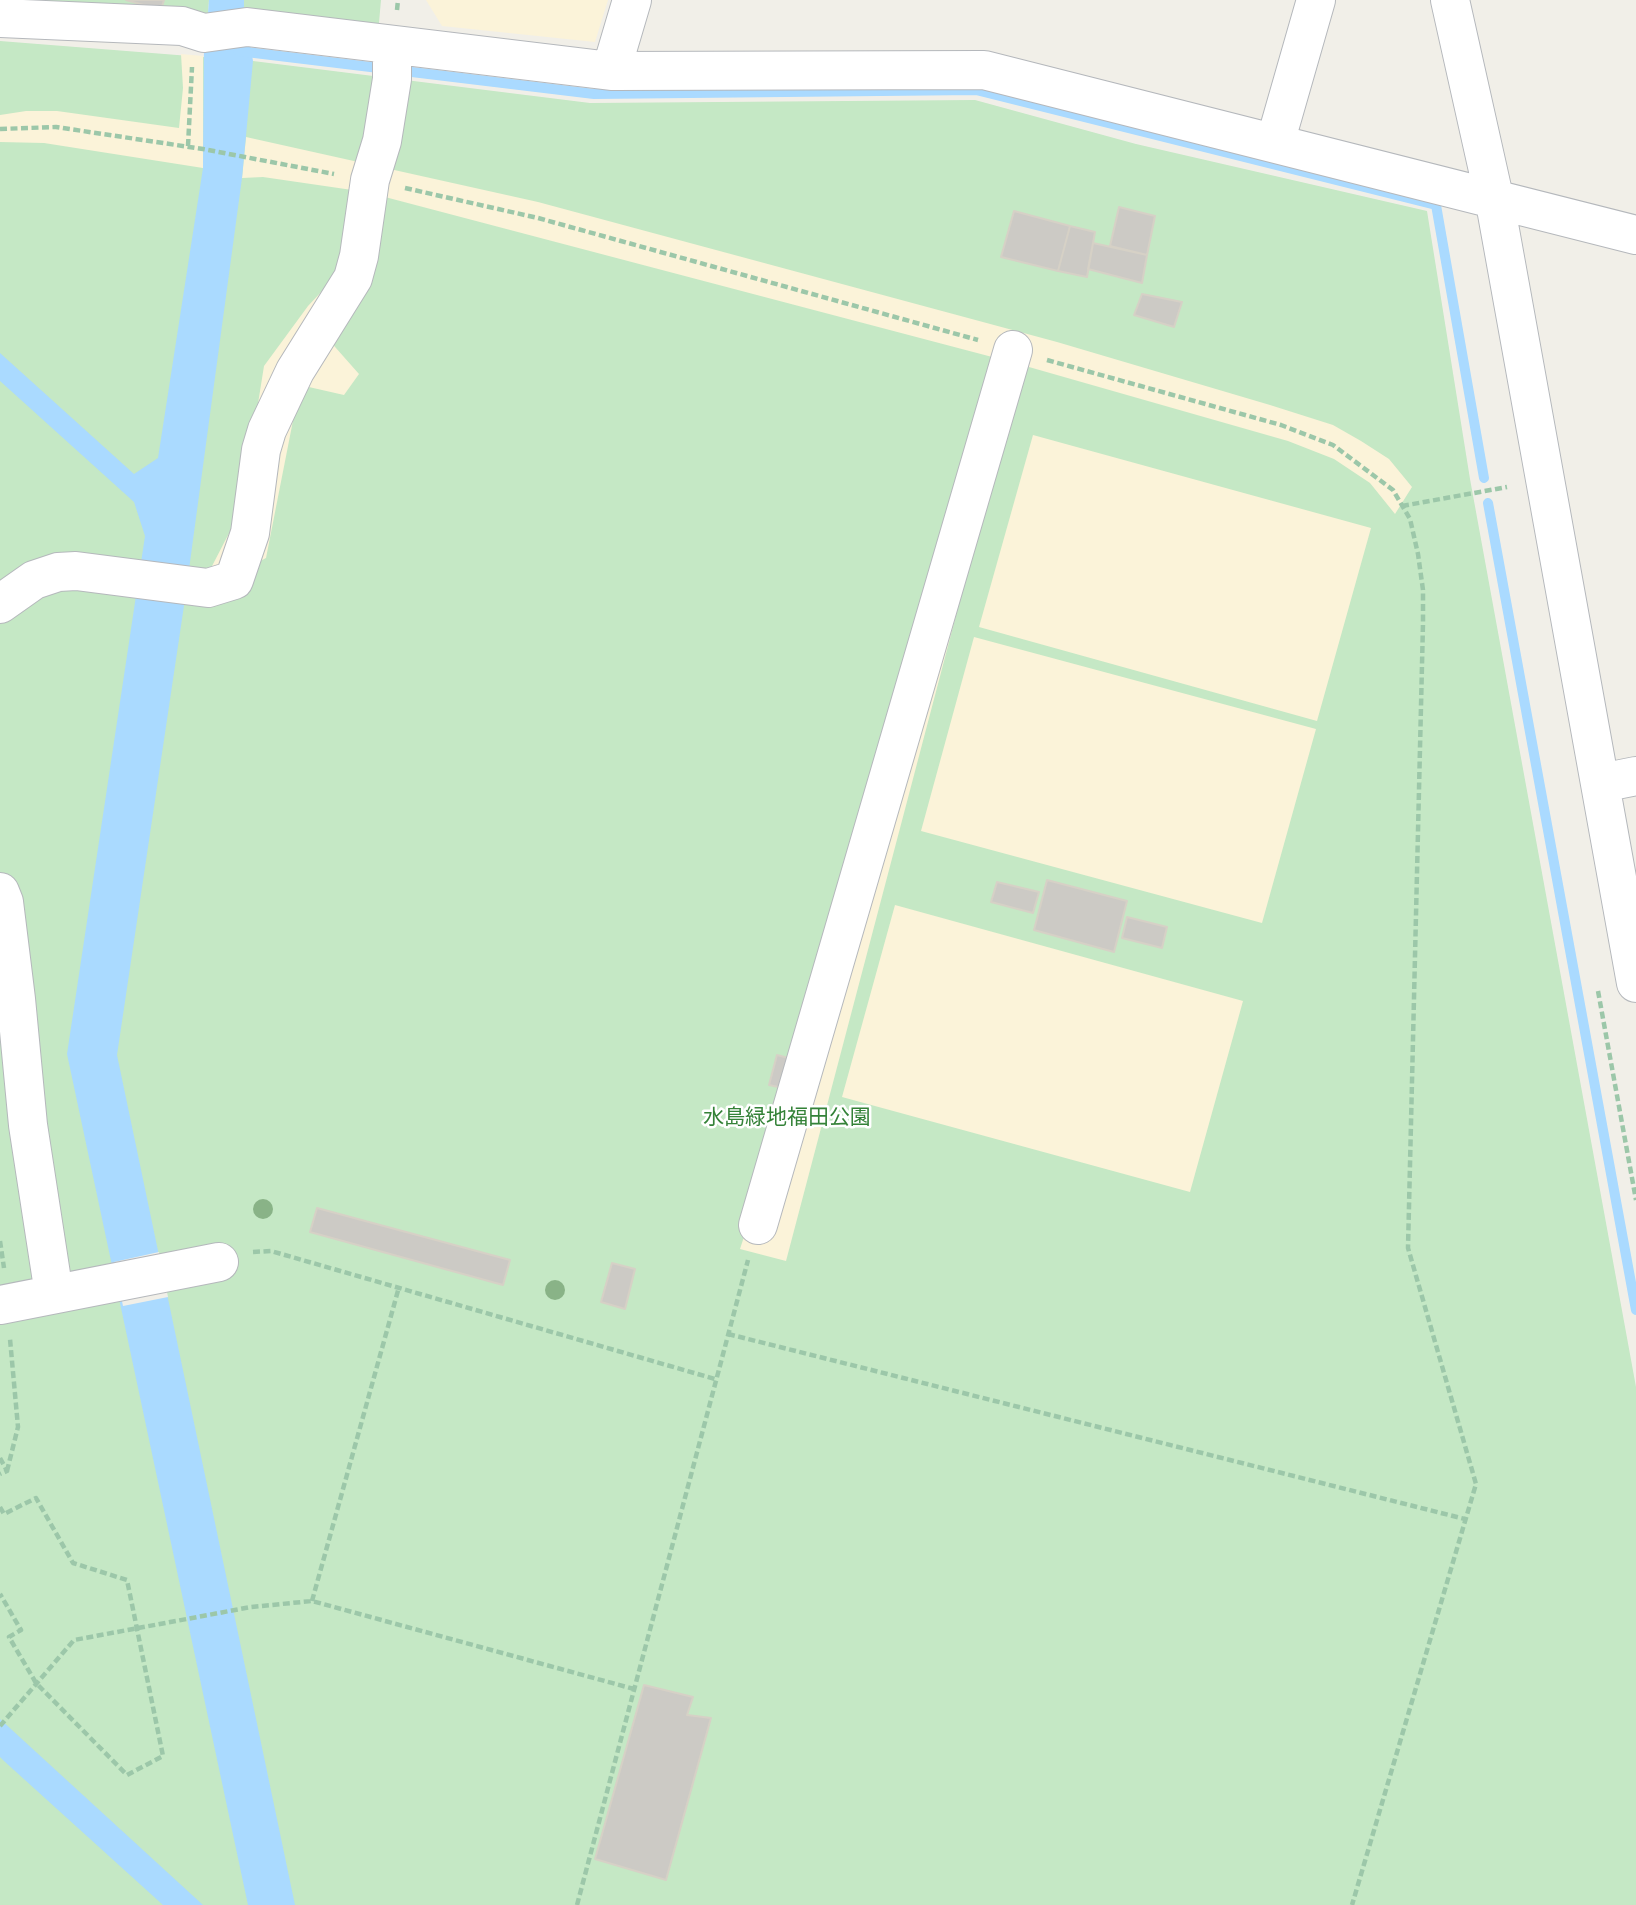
<!DOCTYPE html>
<html>
<head>
<meta charset="utf-8">
<style>
  body { margin:0 }
  canvas { display:block; background:#f1efe8 }
</style>
</head>
<body>
<canvas width="1636" height="1905"></canvas>
<script>
const ctx = document.querySelector('canvas').getContext('2d');
ctx.lineJoin = 'round';
function paint(path, color) { ctx.fillStyle = color; ctx.fill(path, 'evenodd'); }
const shape = rows => new Path2D(rows.map(r => 'M' + r).join(''));
function strokePath(path, color, width, dash) { ctx.strokeStyle = color; ctx.lineWidth = width; ctx.lineCap = dash ? 'butt' : 'round'; ctx.setLineDash(dash || []); ctx.stroke(path); }
function label(font, color, halo, rows, align = 'center') {
  ctx.font = font + ' Commissioner,"Noto Sans JP",sans-serif'; ctx.lineWidth = 5; ctx.setLineDash([]); ctx.textBaseline = 'middle'; ctx.strokeStyle = halo; ctx.fillStyle = color; for (const [text, x, y, turn = 0] of rows) {
    ctx.save(); ctx.translate(x, y); ctx.rotate((+turn || 0) * Math.PI / 180); ctx.textAlign = isNaN(turn) ? turn : align; if (halo) ctx.strokeText(text, 0, 0); ctx.fillText(text, 0, 0); ctx.restore();
  }
}
paint(shape([
  [0,0,126,0,161,10,164,0,209,0,207,26],
  [244,0,381,0,378,34,244,23],
  [0,41,253,61,590,103,975,100,1136,144,1427,211,1470,479,1636,1387,1636,1905,0,1905]
]), '#c5e8c5');
paint(shape([
  [426,0,608,0,595,42,442,26],
  [181,54,203,56,203,168,44,143,0,142,0,115,26,111,57,111,179,128,183,88],
  [246,137,538,202,1057,342,1270,405,1333,425,1361,441,1389,459,1412,487,1395,514,1370,483,1334,459,1288,441,1022,365,786,1261,740,1249,792,1090,996,358,385,197,328,339,359,374,344,395,300,385,266,558,247,568,211,568,241,510,264,366,308,306,337,275,359,191,263,177,242,178],
  [1033,435,1371,528,1317,721,979,627],
  [974,637,1316,729,1262,923,921,831],
  [895,905,1243,1001,1190,1192,842,1097]
]), '#fbf3d9');
paint(shape([
  [209,0,244,0,244,23,207,26],
  [249,38,253,61,242,178,185,599,117,1055,295,1905,248,1905,67,1054,145,536,134,502,0,381,0,353,134,474,158,458,203,168,204,43],
  [0,1719,203,1905,163,1905,4,1761,0,1757]
]), '#aadaff');
paint(shape([
  [159,1252,168,1297,123,1306,114,1262]
]), '#f1efe8');
strokePath(shape([
  [238,51,594,94,976,90,1436,205,1484,478],
  [1488,503,1636,1310]
]), '#aadaff', 10);
const building = shape([
  [126,0,164,0,161,10,126,0],
  [1119,207,1155,216,1147,255,1110,246,1119,207],
  [1014,211,1070,226,1058,271,1001,257,1014,211],
  [1070,226,1095,232,1087,277,1058,271,1070,226],
  [1093,243,1147,255,1142,283,1088,269,1093,243],
  [1142,294,1182,302,1174,327,1134,315,1142,294],
  [1047,880,1127,901,1114,952,1034,930,1047,880],
  [997,882,1039,892,1033,913,991,902,997,882],
  [1127,917,1167,927,1162,948,1122,938,1127,917],
  [777,1055,800,1061,792,1090,769,1085,777,1055],
  [317,1208,510,1260,503,1285,310,1232,317,1208],
  [612,1263,635,1269,625,1309,601,1302,612,1263],
  [644,1685,693,1697,687,1715,711,1718,666,1880,595,1859,644,1685]
]);
paint(building, '#cccac5');
strokePath(building, '#d6d1c6', 2);
const minor = shape([
  [1450,0,1494,197,1636,983],
  [0,18,182,26,204,33,247,27,611,71,984,70,1636,235],
  [611,71,632,0],
  [1275,143,1316,0],
  [0,604,34,580,58,572,76,571,208,588,234,580,250,533,261,450,267,430,295,371,353,278,359,256,370,180,382,141,392,79,392,46],
  [1601,783,1636,776],
  [0,892,4,902,16,999,28,1125,54,1294],
  [758,1225,1013,350],
  [0,1305,219,1262]
]);
strokePath(minor, '#b5b8bc', 40);
strokePath(shape([
  [397,10,398,0],
  [0,129,56,127,203,149,334,174],
  [188,146,192,67],
  [405,188,538,218,978,340],
  [1047,360,1281,425,1333,445,1393,490,1410,519,1418,554,1423,590,1423,623,1408,1248,1476,1484,1352,1905],
  [1402,506,1507,487],
  [1598,991,1636,1200],
  [0,1241,4,1268],
  [253,1252,271,1251,715,1379],
  [728,1334,1465,1519],
  [0,1458,7,1471,0,1474],
  [7,1471,18,1427,10,1339],
  [0,1507,4,1514,36,1498,73,1563,127,1580,163,1756,127,1775,36,1683,9,1637,21,1630,0,1594],
  [312,1601,399,1287],
  [0,1726,74,1640,251,1607,312,1601,634,1689],
  [577,1905,748,1260]
]), '#9cc7a9', 4.5, [7, 3.5]);
strokePath(minor, '#fff', 38);
ctx.fillStyle = '#89b387';
for (const [x, y] of [
  [263,1209],
  [555,1290]
]) { ctx.beginPath(); ctx.arc(x, y, 10, 0, 2 * Math.PI); ctx.fill(); }
label('21px', '#348238', '#fff', [
  ["水島緑地福田公園",787,1117]
]);
</script>
</body>
</html>
